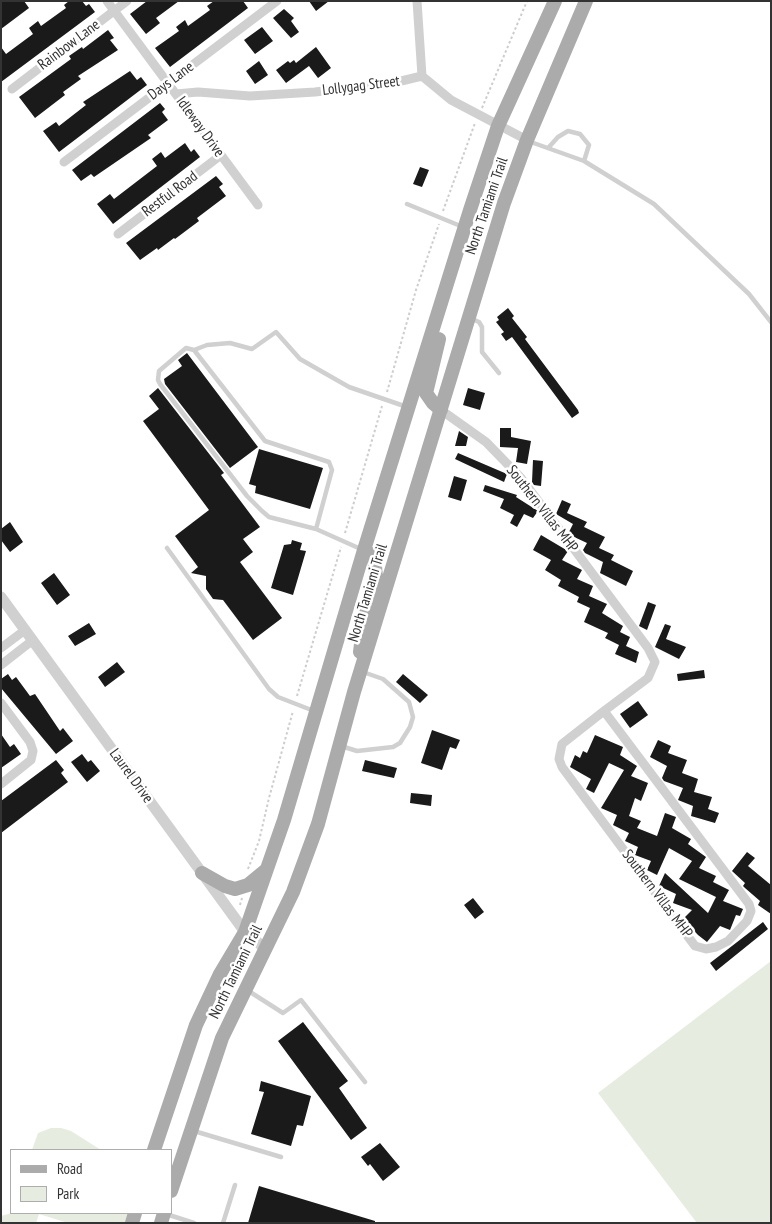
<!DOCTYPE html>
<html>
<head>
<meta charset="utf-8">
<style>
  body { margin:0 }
  #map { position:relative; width:772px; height:1224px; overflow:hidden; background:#fff; font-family:"PT Sans Narrow",sans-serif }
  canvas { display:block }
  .frame { position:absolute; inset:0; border:2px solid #333; pointer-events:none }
  .legend { position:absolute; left:10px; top:1149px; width:162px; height:65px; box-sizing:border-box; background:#fff; border:1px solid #adadad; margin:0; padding:6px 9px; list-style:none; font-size:15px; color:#333 }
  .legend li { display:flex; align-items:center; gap:10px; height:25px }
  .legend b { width:25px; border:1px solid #adadad }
</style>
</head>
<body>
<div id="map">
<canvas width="772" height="1224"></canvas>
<div class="frame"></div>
<ul class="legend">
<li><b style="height:6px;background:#ababab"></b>Road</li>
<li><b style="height:14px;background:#e6ecdf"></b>Park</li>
</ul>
</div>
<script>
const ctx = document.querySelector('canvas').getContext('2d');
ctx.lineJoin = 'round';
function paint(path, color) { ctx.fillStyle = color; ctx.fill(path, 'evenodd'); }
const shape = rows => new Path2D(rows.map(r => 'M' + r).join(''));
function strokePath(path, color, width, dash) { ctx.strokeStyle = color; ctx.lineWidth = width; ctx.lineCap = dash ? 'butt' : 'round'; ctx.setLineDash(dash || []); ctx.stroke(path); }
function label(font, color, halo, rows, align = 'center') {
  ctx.font = font + ' "PT Sans Narrow",sans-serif'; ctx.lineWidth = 5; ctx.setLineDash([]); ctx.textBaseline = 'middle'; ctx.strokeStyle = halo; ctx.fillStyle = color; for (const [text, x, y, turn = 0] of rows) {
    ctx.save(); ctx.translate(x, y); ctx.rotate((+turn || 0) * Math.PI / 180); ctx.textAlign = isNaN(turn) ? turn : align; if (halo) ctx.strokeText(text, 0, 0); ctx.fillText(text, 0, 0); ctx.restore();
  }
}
paint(shape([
  [771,961,771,1223,697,1223,598,1093],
  [51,1128,61,1128,71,1131,101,1150,32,1150,38,1133],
  [12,1213,129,1213,126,1223,68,1223,39,1214,36,1223,1,1223,1,1216]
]), '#e6ecdf');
paint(shape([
  [1,1,24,1,29,8,1,29],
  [69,1,82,1,86,6,89,4,95,12,1,82,1,47,6,54,33,34,29,28,38,21,41,26,66,8,64,5],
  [147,1,179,1,156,18,160,23,146,34,130,14],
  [214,1,243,1,248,8,170,67,155,48,179,31,176,27,185,20,188,26,210,10,207,6],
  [309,1,329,1,316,11],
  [284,9,294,18,291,21,299,32,291,38,273,18],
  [262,27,273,41,255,54,244,40],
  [108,30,114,38,110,40,118,50,78,76,81,79,63,92,65,95,35,118,19,97,71,59,69,56,82,47,83,49],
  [316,47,331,68,318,78,309,66,286,83,276,70,288,61,290,63,294,60,296,63],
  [259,61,268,75,255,84,246,71],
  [130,71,137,80,141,77,147,85,59,152,43,131,56,122,59,126,86,105,83,102],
  [160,103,165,109,162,112,168,120,148,135,151,138,94,177,91,174,81,181,72,170],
  [185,143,191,152,194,149,200,157,113,224,97,204,110,194,114,199,157,166,152,159,161,152,165,158],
  [420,167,429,170,422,187,413,184],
  [216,176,223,184,219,187,226,196,197,218,199,221,175,239,174,238,158,250,157,248,140,260,126,243],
  [508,308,514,316,512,318,527,337,525,339,578,410,579,413,572,418,512,337,506,341,501,334,504,332,496,322,499,320,497,317],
  [187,353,258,447,230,468,165,384,164,379,182,366,178,360],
  [158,388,224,473,221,475,260,527,243,539,253,552,240,562,282,618,253,640,223,600,213,599,206,589,206,576,191,573,198,567,175,536,209,510,143,421,159,409,149,396],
  [468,388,485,393,480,410,463,405],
  [500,428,511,428,511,437,531,441,527,464,516,462,518,448,500,447],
  [459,431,468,437,466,446,455,446],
  [259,449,323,468,310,509,255,493,256,486,249,484],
  [458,453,507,474,504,482,455,459],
  [533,460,543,461,541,486,534,485,532,482],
  [454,476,467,480,461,501,448,497],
  [485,485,517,495,516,497,538,511,533,518,524,514,517,527,510,523,514,515,500,508,504,499,483,491],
  [562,500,571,504,567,513,587,522,584,527,605,537,599,548,614,555,611,560,633,571,626,586,600,573,603,562,585,553,583,550,587,543,572,536,569,532,573,524,556,514],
  [10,522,23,542,10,552,1,540,1,529],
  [541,535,568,551,562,560,582,570,577,579,593,586,589,596,607,604,602,613,623,626,620,632,630,637,626,646,639,652,636,663,615,654,619,645,605,638,608,633,584,622,590,608,577,602,579,597,558,586,561,580,545,570,551,560,533,550],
  [292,540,302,543,300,550,306,551,293,595,271,588,284,545,291,544],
  [54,573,70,595,57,605,41,583],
  [648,602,656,605,647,630,639,626],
  [89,623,96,634,75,646,68,636],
  [665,624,671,626,666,639,686,647,679,659,655,647],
  [117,662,125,672,105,687,98,677],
  [704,670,705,678,678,681,677,674],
  [8,674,12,680,16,677,30,696,35,694,60,731,63,728,73,741,56,754,1,688,1,679],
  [403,674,428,695,420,703,396,682],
  [638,701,648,715,630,728,620,714],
  [432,730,460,740,456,749,450,747,442,770,421,763],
  [1,734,10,747,14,744,21,754,1,768],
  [595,735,623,747,620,755,637,766,631,776,648,783,641,801,635,798,629,816,641,821,637,828,657,836,665,813,676,817,672,828,691,839,688,844,706,857,699,868,716,876,713,882,729,890,723,901,743,909,740,916,736,915,730,930,720,926,707,942,698,935,683,919,692,910,673,903,676,894,659,886,665,873,708,913,716,897,679,879,692,861,669,848,657,875,647,870,651,861,635,855,638,847,625,841,629,833,613,825,617,815,601,808,624,770,609,763,594,793,586,789,591,779,570,767,575,755,580,758,583,751,587,753],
  [658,740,671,746,668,753,687,760,682,773,698,779,694,792,712,797,708,809,719,813,715,823,691,816,693,806,678,800,683,788,664,781,662,778,667,766,650,757],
  [82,754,88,762,91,760,100,771,87,782,71,762],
  [56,760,64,770,61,773,68,782,1,833,1,801],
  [365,760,397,768,394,778,362,771],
  [411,793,432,795,431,806,410,803],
  [747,852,755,858,748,866,771,885,771,914,758,905,760,901,745,888,743,886,745,883,732,871],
  [473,898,484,912,475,919,464,905],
  [763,922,768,929,716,971,710,963],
  [303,1022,348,1081,339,1088,367,1128,351,1140,278,1041],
  [261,1081,311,1096,303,1126,297,1125,291,1146,251,1134,264,1092,259,1091],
  [380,1143,400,1167,383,1181,370,1164,368,1166,361,1157],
  [259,1186,375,1221,375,1223,248,1223]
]), '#1a1a1a');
strokePath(shape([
  [482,108,527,1],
  [443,211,475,123],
  [387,392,416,290,439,224],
  [345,533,382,406],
  [297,696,341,547],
  [248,869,259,841,269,798,293,711],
  [240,905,242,898]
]), '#cdcdcd', 2, [2.5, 2.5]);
strokePath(shape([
  [528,141,584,161,654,204,749,294,771,322],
  [549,147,558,137,568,131,580,134,589,145,584,161],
  [407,204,463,227],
  [470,318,479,322,482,327,482,352,499,373],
  [194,350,207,345,230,343,252,349,276,332,300,359,349,387,407,407],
  [316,529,332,470,329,462,265,441,194,350,186,348,159,371,158,380,160,384,247,496,262,511,269,517,316,529,363,550],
  [167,548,269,689,278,697,314,711],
  [341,746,357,751,393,747,400,743,410,727,413,717,409,702,383,679,363,672],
  [247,990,283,1013,301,1000,365,1082],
  [194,1131,281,1157],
  [166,1214,194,1223],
  [223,1223,235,1185]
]), '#d0d0d0', 4.5);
strokePath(shape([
  [107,1,258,205],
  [417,1,422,76],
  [12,89,127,1],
  [176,94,198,92,250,96,315,92,397,82,422,76,451,100,527,140],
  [64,162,277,1],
  [118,234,221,155],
  [441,410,486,442,521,478,648,648,655,662,648,678,604,711,562,744,559,759,562,767,695,946,706,949,716,947,728,941,747,921,751,911,749,904,604,711],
  [1,648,25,630],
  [1,665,33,640],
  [1,703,30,742,33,751,31,760,1,784]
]), '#d0d0d0', 9);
strokePath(shape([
  [1,597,245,932,266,949]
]), '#d0d0d0', 11);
strokePath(shape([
  [439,339,426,393,433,403,441,410],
  [360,652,364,620,376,577,374,556,364,550],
  [202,873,225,886,235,889,248,885,265,871],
  [154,1150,196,1025,220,974,245,932,284,820,364,550,470,210,498,126,555,1],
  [171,1191,222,1038,293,892,318,824,354,692,504,203,527,140,586,1],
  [132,1223,135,1213],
  [161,1223,164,1213]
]), '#ababab', 14);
label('15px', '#333', '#fff', [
  ["Rainbow Lane",69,45,-37],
  ["Days Lane",171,81,-37],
  ["Lollygag Street",361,86,-7],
  ["Idleway Drive",200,127,54],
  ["Restful Road",170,194,-37],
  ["North Tamiami Trail",487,206,-71],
  ["Southern Villas MHP",542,509,52],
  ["North Tamiami Trail",368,593,-73],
  ["Laurel Drive",131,776,54],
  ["Southern Villas MHP",657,894,53],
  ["North Tamiami Trail",236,972,-64]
]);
</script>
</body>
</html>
